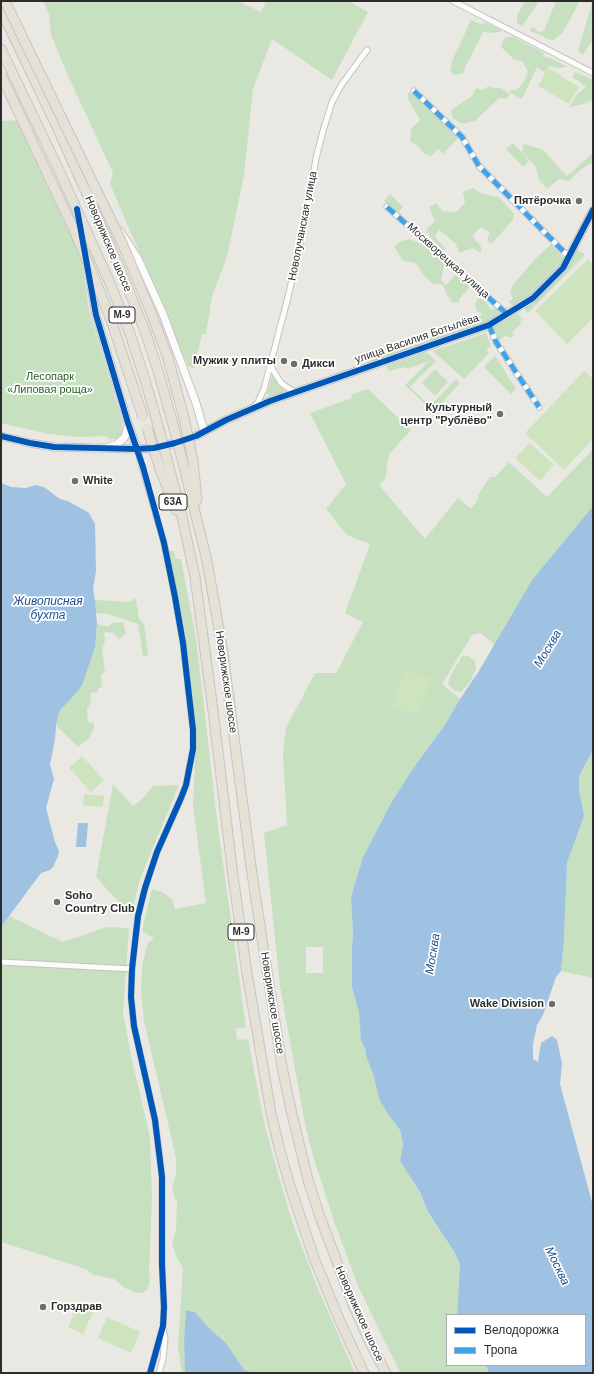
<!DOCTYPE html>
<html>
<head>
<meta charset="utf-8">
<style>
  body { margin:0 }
  #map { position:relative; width:594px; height:1374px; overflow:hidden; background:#e9e8e3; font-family:Helvetica,sans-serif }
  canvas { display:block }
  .frame { position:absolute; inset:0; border:2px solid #2c2c2c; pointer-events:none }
  .legend { position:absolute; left:446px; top:1314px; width:140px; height:52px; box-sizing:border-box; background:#fff; border:1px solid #ababab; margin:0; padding:5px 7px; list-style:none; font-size:12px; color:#2c2c2c }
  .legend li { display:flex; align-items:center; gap:8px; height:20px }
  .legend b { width:20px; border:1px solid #ababab }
</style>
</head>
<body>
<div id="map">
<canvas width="594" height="1374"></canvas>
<div class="frame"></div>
<ul class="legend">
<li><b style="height:5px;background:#0057b8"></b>Велодорожка</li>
<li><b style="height:5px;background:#3ea3eb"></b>Тропа</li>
</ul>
</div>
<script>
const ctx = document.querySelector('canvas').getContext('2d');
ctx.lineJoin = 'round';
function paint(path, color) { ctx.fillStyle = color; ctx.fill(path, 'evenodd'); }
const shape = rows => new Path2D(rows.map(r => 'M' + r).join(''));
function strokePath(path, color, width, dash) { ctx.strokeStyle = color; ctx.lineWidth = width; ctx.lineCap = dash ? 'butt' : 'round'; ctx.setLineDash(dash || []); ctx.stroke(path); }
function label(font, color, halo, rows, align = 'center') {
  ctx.font = font + ' Helvetica,sans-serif'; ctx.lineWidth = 3.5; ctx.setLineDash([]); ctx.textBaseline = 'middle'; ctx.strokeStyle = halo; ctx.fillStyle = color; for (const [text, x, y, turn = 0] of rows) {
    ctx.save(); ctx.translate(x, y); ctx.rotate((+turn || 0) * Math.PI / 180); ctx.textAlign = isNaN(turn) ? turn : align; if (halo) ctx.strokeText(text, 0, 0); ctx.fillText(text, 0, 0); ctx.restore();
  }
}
paint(shape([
  [43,1,238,1,261,12,266,1,348,1,368,12,332,80,272,39,253,89,244,175,227,257,212,296,206,334,202,334,194,369,188,366,110,184,113,173,65,69,51,35,49,14],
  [525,1,539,1,522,27,517,22,517,15],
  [556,1,580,1,563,32,553,41,530,31,532,27,539,32,544,31],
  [586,1,593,1,593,39,583,55,578,51,592,3],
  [471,20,480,24,487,23,502,31,494,33,483,32,465,68,464,73,455,75,450,72,452,61],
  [506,37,514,37,544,53,543,56,550,58,568,67,559,68,549,66,545,73,537,67,522,99,509,92,511,90,517,90,524,81,528,72,523,62,514,59,501,47,503,40],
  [575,72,593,80,593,100,584,104,569,107,577,94,586,87,577,80,572,78],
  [489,86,493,88,501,88,510,94,506,99,499,98,475,121,465,123,460,123,452,117,451,110,472,96,476,88,482,90],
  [408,92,420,99,459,137,443,154,438,149,431,156,424,154,419,147,410,141,411,129,420,120,408,99],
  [18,120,81,255,89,310,122,421,122,432,117,439,110,439,105,436,79,437,49,434,1,423,1,121],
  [513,143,529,161,523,167,506,149],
  [524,144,542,149,567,176,593,153,593,164,591,163,580,170,569,181,559,179,547,189,539,180,536,167,522,152],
  [473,188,483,194,499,197,514,214,513,220,491,244,487,240,490,232,481,227,473,235,475,240,481,246,481,253,472,248,459,253,458,249,455,243,439,230,435,237,445,248,446,249,443,251,431,238,426,230,435,221,429,207,437,203,442,211,456,212,465,203,463,192],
  [390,194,403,207,397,214,384,201],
  [410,239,421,244,426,245,445,263,441,280,446,285,455,275,469,284,470,287,460,298,459,302,453,303,447,295,442,284,434,284,426,278,416,263,403,261,394,246,401,241],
  [551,244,565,259,561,266,533,295,515,307,511,304,508,302,513,299,510,293,513,285,534,260],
  [576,249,585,255,528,313,526,312,524,306,534,299,569,265],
  [477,298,484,300,491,310,496,308,500,312,501,316,493,321,368,365,366,360,455,328,483,314,477,311,475,306],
  [516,312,522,319,520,321,522,323,512,332,514,335,512,337,508,337,506,335,498,341,492,326,507,319],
  [486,333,491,346,486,349,489,353,464,379,433,351],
  [426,352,436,361,410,387,430,406,456,379,460,383,436,409,448,421,447,422,442,421,405,385,429,361,407,369,405,367,389,371,387,369,386,366],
  [495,355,516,389,511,394,484,367],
  [435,369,448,382,435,396,422,383],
  [272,375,284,391,282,393,271,397,269,396,267,393],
  [368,389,411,430,389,454,385,479,379,485,425,539,458,498,471,509,478,499,478,495,490,477,495,477,509,462,547,497,593,449,593,506,532,580,495,645,481,633,472,635,442,684,460,699,444,726,412,770,391,803,363,857,351,897,353,932,352,945,352,987,359,1013,361,1041,365,1048,366,1056,374,1077,379,1099,388,1114,400,1130,403,1144,400,1161,420,1192,428,1212,455,1253,460,1264,457,1315,447,1315,447,1365,486,1365,489,1373,400,1373,359,1288,335,1224,314,1159,306,1129,299,1091,280,986,264,833,287,825,283,754,286,728,315,673,336,673,363,622,345,613,370,544,347,535,326,509,346,484,310,413,352,398,351,395],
  [306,947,323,947,323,973,306,973],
  [169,551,174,551,176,559,181,559,196,638,218,828,246,1027,236,1029,237,1039,242,1040,248,1039,264,1122,278,1174,293,1224,318,1289,355,1373,254,1373,244,1371,226,1343,209,1328,195,1312,186,1310,184,1341,185,1373,182,1373,178,1347,183,1268,176,1256,172,1243,176,1232,177,1202,172,1190,176,1173,176,1158,144,1021,141,992,142,968,146,949,148,943,154,938,142,931,152,889,162,892,172,899,175,909,206,903,193,806,196,733,185,631],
  [134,599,136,599,139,619,144,624,148,656,143,657,138,624,108,614,96,613,95,600,130,602],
  [123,622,126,634,122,636,120,640,114,633,104,632,105,641,102,648,105,673,101,674,102,687,98,688,98,692,90,693,91,703,89,703,89,707,87,708,88,722,94,723,94,728,89,738,78,747,56,725,60,710,71,699,82,686,95,647,97,624,103,626,109,626,112,623],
  [462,656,468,656,475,661,476,669,470,682,461,692,454,690,448,684,451,675],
  [593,750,593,978,561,971,564,940,567,863,584,816,579,789,579,776],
  [113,784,133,806,143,798,153,786,179,785,140,879,131,916,96,877],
  [9,916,63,942,107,927,129,928,123,1013,131,1056,150,1137,152,1195,149,1274,150,1279,148,1289,142,1293,136,1293,125,1288,114,1279,94,1275,90,1273,86,1269,1,1242,1,927]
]), '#c7e1c0');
paint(shape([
  [548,68,579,87,569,104,538,86],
  [588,259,593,265,593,318,567,344,535,311],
  [584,371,593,379,593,439,564,470,525,433],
  [530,443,554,465,540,481,515,458],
  [404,671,432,679,417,714,390,709],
  [82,756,104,780,91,792,69,768],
  [84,794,104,796,103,807,83,805],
  [78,1305,93,1312,83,1334,68,1327],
  [107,1317,140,1332,131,1353,98,1338]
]), '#cee4bf');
paint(shape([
  [1,483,11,487,26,488,35,485,44,487,60,499,68,501,89,513,95,524,96,571,93,589,95,600,97,624,95,647,82,686,71,699,60,710,56,725,55,739,50,765,54,779,46,808,55,842,59,851,58,856,53,867,50,870,41,873,1,927],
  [593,506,593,750,579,776,579,789,584,816,567,863,564,940,561,971,556,977,543,1015,537,1025,533,1044,533,1059,538,1062,541,1043,552,1036,557,1040,562,1063,560,1084,593,1206,593,1373,489,1373,486,1365,585,1365,585,1315,457,1315,460,1264,455,1253,428,1212,420,1192,400,1161,403,1144,400,1130,388,1114,379,1099,374,1077,366,1056,365,1048,361,1041,359,1013,352,987,352,945,353,932,351,897,363,857,391,803,412,770,444,726,460,699,479,671,532,580],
  [78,823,88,823,86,847,76,847],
  [186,1310,195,1312,209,1328,226,1343,244,1370,254,1373,185,1373,184,1341]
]), '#a0c2e2');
const street = shape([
  [453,1,593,73],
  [414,91,462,137,479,166,569,257],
  [387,207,508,315],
  [489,325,496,342,539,407],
  [271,365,273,370,281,383,294,392],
  [254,407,258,402,264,389,288,297,307,213,316,158,323,131,332,102,342,84,367,50],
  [137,449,164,543,175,597,183,643,193,730,193,749,186,785,181,798,157,852,145,888,138,916,132,969,131,997,134,1026,155,1120,162,1177,162,1265,164,1307,163,1326,150,1373],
  [1,962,132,969],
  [159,1373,163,1359,165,1338,163,1329]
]);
const secondary = shape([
  [85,183,99,202],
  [79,219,83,245],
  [119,230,138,259,163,314,196,403,204,431],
  [88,269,96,315,128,423,137,449],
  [1,436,30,443,54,447,137,449,154,448,175,443,196,436,226,420,270,401,489,325,533,298,563,268,593,210],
  [108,447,116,445,124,438,126,434,128,426]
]);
const highway = shape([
  [1,10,57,127,118,264,145,331,159,374,172,421],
  [1,49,57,166,110,283,130,334,145,380,158,425],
  [168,358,184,418],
  [193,461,197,500],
  [183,463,207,561,223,653,252,874,282,1067,291,1110,308,1180,319,1214,353,1305,369,1341,386,1373],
  [169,467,181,512,195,577,213,710,233,876,247,973,271,1113,280,1151,290,1186,314,1258,339,1319,364,1373],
  [160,469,176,510]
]);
strokePath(street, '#c4c3c2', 7);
strokePath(secondary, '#c4c3c2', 9);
strokePath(highway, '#c5c5c2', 11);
strokePath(street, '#fcfcfb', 5);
strokePath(secondary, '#fcfcfb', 7);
strokePath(highway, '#e6e1d7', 9);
const highwayBridge = shape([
  [5,1,123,245,152,315,168,358],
  [1,75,74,230,94,277,111,320,143,417],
  [184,418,193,461],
  [172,421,183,463],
  [158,425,169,467],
  [147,428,160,469]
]);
strokePath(highwayBridge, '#c5c5c2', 11, []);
strokePath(highwayBridge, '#e6e1d7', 9);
strokePath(shape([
  [414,91,462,137,479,166,569,257],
  [387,207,508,315],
  [489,325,496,342,539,407]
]), '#3ea3eb', 5, [10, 5]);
strokePath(shape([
  [77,209,96,315,128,423,143,467,164,543,175,597,183,643,193,730,193,749,186,785,181,798,157,852,145,888,138,916,132,969,131,997,134,1026,155,1120,162,1177,162,1265,164,1307,163,1326,150,1373],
  [1,436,30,443,54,447,137,449,154,448,175,443,196,436,226,420,270,401,489,325,533,298,563,268,593,210]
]), '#0057b8', 6);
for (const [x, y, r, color] of [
  [579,201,4,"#6e6e6c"],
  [284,361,4,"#6e6e6c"],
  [294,364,4,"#6e6e6c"],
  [500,414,4,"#6e6e6c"],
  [75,481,4,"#6e6e6c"],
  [57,902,4,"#6e6e6c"],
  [552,1004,4,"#6e6e6c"],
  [43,1307,4,"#6e6e6c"]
]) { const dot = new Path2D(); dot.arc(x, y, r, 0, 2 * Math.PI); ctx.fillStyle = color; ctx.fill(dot); strokePath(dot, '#fff', 1.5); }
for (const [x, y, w] of [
  [122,315,26],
  [173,502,28],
  [241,932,26]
]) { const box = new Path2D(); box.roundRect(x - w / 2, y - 8, w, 16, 3); ctx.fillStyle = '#fff'; ctx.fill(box); strokePath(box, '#2c2c2c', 1); }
label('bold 10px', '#2c2c2c', null, [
  ["М-9",122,315],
  ["63A",173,502],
  ["М-9",241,932]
]);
label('bold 11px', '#2c2c2c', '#fff', [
  ["Пятёрочка",571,201],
  ["Мужик у плиты",276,361],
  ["Дикси",302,364,"left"],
  ["Культурный",492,408],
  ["центр \"Рублёво\"",492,421],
  ["White",83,481,"left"],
  ["Soho",65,896,"left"],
  ["Country Club",65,909,"left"],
  ["Wake Division",544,1004],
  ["Горздрав",51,1307,"left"]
], 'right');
label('11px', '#2c2c2c', '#fff', [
  ["Новолучанская улица",303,226,-79],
  ["Новорижское шоссе",108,244,67],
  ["Москворецкая улица",448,261,42],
  ["улица Василия Ботылёва",417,339,-19],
  ["Новорижское шоссе",226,682,82],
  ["Новорижское шоссе",272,1003,81],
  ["Новорижское шоссе",359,1314,66]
]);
label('11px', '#246124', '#fff', [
  ["Лесопарк",50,377],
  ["«Липовая роща»",50,390]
]);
label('italic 12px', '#1e4f8e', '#fff', [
  ["Живописная",48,602],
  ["бухта",48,616],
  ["Москва",548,649,-59],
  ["Москва",433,954,-81],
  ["Москва",557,1266,64]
]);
</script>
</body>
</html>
